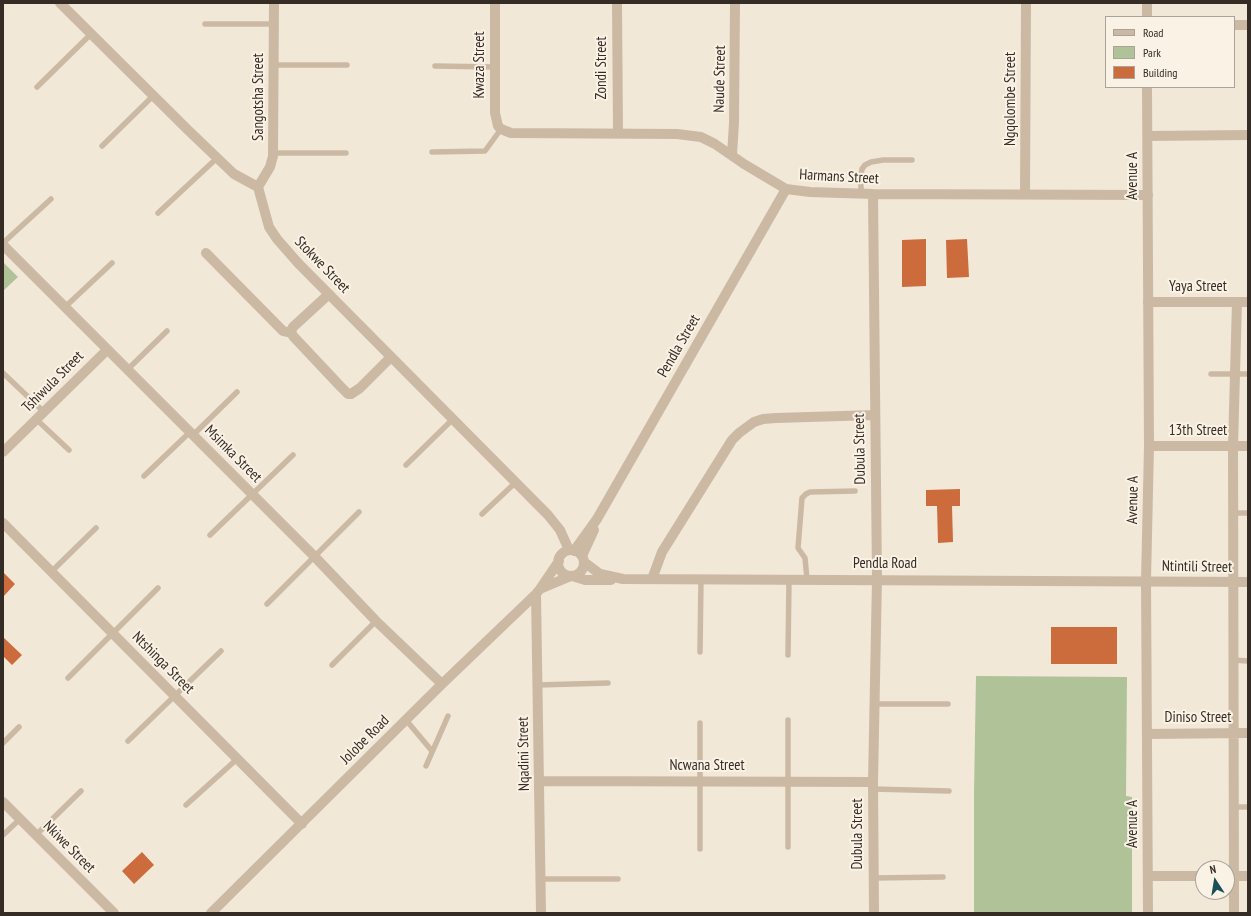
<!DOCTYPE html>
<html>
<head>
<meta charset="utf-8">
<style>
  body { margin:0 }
  #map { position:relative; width:1251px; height:916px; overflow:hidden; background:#f2e8d8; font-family:"PT Sans Narrow",sans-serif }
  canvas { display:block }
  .frame { position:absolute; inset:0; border:4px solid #352c26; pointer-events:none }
  .legend { position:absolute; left:1105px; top:16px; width:130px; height:72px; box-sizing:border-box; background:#faf2e4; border:1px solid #aba398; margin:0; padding:5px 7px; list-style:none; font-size:12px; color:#352c26 }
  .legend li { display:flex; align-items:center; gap:8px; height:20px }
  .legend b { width:20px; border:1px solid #aba398 }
  .north { position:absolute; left:1195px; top:860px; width:40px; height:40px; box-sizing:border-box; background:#faf2e4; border:1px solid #aba398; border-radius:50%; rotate:348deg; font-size:11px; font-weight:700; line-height:16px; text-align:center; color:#352c26 }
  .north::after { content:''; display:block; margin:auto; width:14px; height:18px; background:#1a4f59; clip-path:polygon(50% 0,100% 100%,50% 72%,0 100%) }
</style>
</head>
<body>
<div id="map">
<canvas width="1251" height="916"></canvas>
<div class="frame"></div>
<ul class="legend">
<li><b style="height:5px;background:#cbb9a4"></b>Road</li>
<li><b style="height:11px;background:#b0c297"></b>Park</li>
<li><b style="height:11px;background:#cc6c3c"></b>Building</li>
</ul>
<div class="north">N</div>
</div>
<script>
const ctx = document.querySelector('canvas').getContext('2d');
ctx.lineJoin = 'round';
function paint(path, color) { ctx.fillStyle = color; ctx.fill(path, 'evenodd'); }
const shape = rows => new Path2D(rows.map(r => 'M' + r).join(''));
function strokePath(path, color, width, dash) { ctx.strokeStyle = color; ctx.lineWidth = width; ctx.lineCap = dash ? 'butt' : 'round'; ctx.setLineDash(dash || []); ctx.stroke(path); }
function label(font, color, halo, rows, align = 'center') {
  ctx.font = font + ' "PT Sans Narrow",sans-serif'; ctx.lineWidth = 4; ctx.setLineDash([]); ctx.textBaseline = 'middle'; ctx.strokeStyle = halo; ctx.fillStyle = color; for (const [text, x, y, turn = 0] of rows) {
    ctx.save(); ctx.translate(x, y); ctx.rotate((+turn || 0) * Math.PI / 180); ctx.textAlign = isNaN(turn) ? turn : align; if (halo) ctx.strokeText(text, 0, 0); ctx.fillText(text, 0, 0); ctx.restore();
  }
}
paint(shape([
  [3,262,18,277,3,291],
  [976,676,1127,677,1126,796,1132,797,1132,913,974,913,974,793]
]), '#b0c297');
paint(shape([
  [926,239,926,286,902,287,902,240],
  [967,239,969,277,947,278,946,240],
  [960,489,960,506,952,506,953,542,938,543,937,506,926,506,926,490],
  [3,572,15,584,3,597],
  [1051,627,1117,627,1117,664,1051,664],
  [3,637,22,655,12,665,3,656],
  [142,852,154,865,134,884,122,871]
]), '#cc6c3c');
strokePath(shape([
  [205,24,274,24],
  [274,65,347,65],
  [435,66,495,67],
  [37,87,91,34],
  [102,146,153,96],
  [432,152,485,151,501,129],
  [273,153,346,153],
  [861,194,861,175,862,169,865,165,871,162,883,160,912,160],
  [158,213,217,158],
  [3,243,51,199],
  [65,307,112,263],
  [127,370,167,331],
  [3,373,44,412],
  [1211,374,1248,374],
  [36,419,69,450],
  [193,435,237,392],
  [406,465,453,419],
  [144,476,190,432],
  [1234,513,1248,513],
  [482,514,516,482],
  [210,535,293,455],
  [51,572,96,528],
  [807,579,805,558,798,548,802,498,806,494,810,492,855,491],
  [267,604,359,512],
  [700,652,701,579],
  [788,655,789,579],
  [1233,660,1248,661],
  [332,665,376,621],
  [68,678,158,588],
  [538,685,608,683],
  [874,704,948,704],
  [406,720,432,751],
  [128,741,221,651],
  [3,743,19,727],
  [426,766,448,716],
  [873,789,949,791],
  [186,805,237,759],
  [1234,807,1248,807],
  [3,835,20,819],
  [36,835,81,791],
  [788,847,788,720],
  [700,849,700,723],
  [874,878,943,877],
  [541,879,618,879]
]), '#cbb9a4', 5.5);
strokePath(shape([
  [60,3,189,131,234,174,258,187,269,227,277,239,298,263,548,515,560,530,569,550],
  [495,3,495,113,498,126,501,129,511,133,677,134,701,137,715,144,744,164,786,189,810,192,873,194,1148,195],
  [617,3,618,133],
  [1234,25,1248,25],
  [1148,136,1248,135],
  [732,155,734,123,735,3],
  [258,187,270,167,273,156,274,3],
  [873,194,877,579,873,782,874,913],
  [1025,194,1026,3],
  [3,245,315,557,376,621,442,684],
  [206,253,283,331,287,332,291,331],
  [329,294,293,327,291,331,293,336,341,387,348,394,351,394,360,388,391,357],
  [1148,302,1248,302],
  [1149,446,1248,446],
  [3,452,107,350],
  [3,523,302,824],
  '558 563a13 13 0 1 1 26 0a13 13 0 1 1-26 0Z',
  [574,551,597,519,786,189],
  [582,556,594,530],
  [584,562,600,574,623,579,1248,582],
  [572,576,585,580,611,580],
  [652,579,662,552,732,440,739,433,754,422,763,419,776,418,875,415],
  [540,589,571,576],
  [536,594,541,913],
  [1147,734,1248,733],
  [540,781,873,782],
  [3,802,114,913],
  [1148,876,1203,876],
  [1227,876,1248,876],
  [211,913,442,684,536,594,540,589,559,561],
  [1234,913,1233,446,1237,302]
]), '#cbb9a4', 10);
strokePath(shape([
  [1147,17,1147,3],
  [1147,87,1149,446,1146,581,1148,913]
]), '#cbb9a4', 10);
label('15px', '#352c26', '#faf2e4', [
  ["Kwaza Street",480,65,-90],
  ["Zondi Street",602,68,-90],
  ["Naude Street",720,79,-89],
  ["Sangotsha Street",259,97,-90],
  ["Ngqolombe Street",1011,99,-90],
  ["Avenue A",1133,176,-90],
  ["Harmans Street",839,177,3],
  ["Stokwe Street",322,265,46],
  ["Yaya Street",1198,287],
  ["Pendla Street",679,346,-60],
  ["Tshiwula Street",53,382,-45],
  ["13th Street",1198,431],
  ["Dubula Street",860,449,-91],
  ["Msimka Street",233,454,45],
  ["Avenue A",1133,500,-89],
  ["Pendla Road",885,564],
  ["Ntintili Street",1197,567,1],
  ["Ntshinga Street",163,663,45],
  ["Diniso Street",1198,718],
  ["Jolobe Road",365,740,-45],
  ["Nqadini Street",524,754,-91],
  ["Ncwana Street",707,766],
  ["Avenue A",1133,824,-90],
  ["Dubula Street",858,834,-90],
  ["Nkiwe Street",69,847,45]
]);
</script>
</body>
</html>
